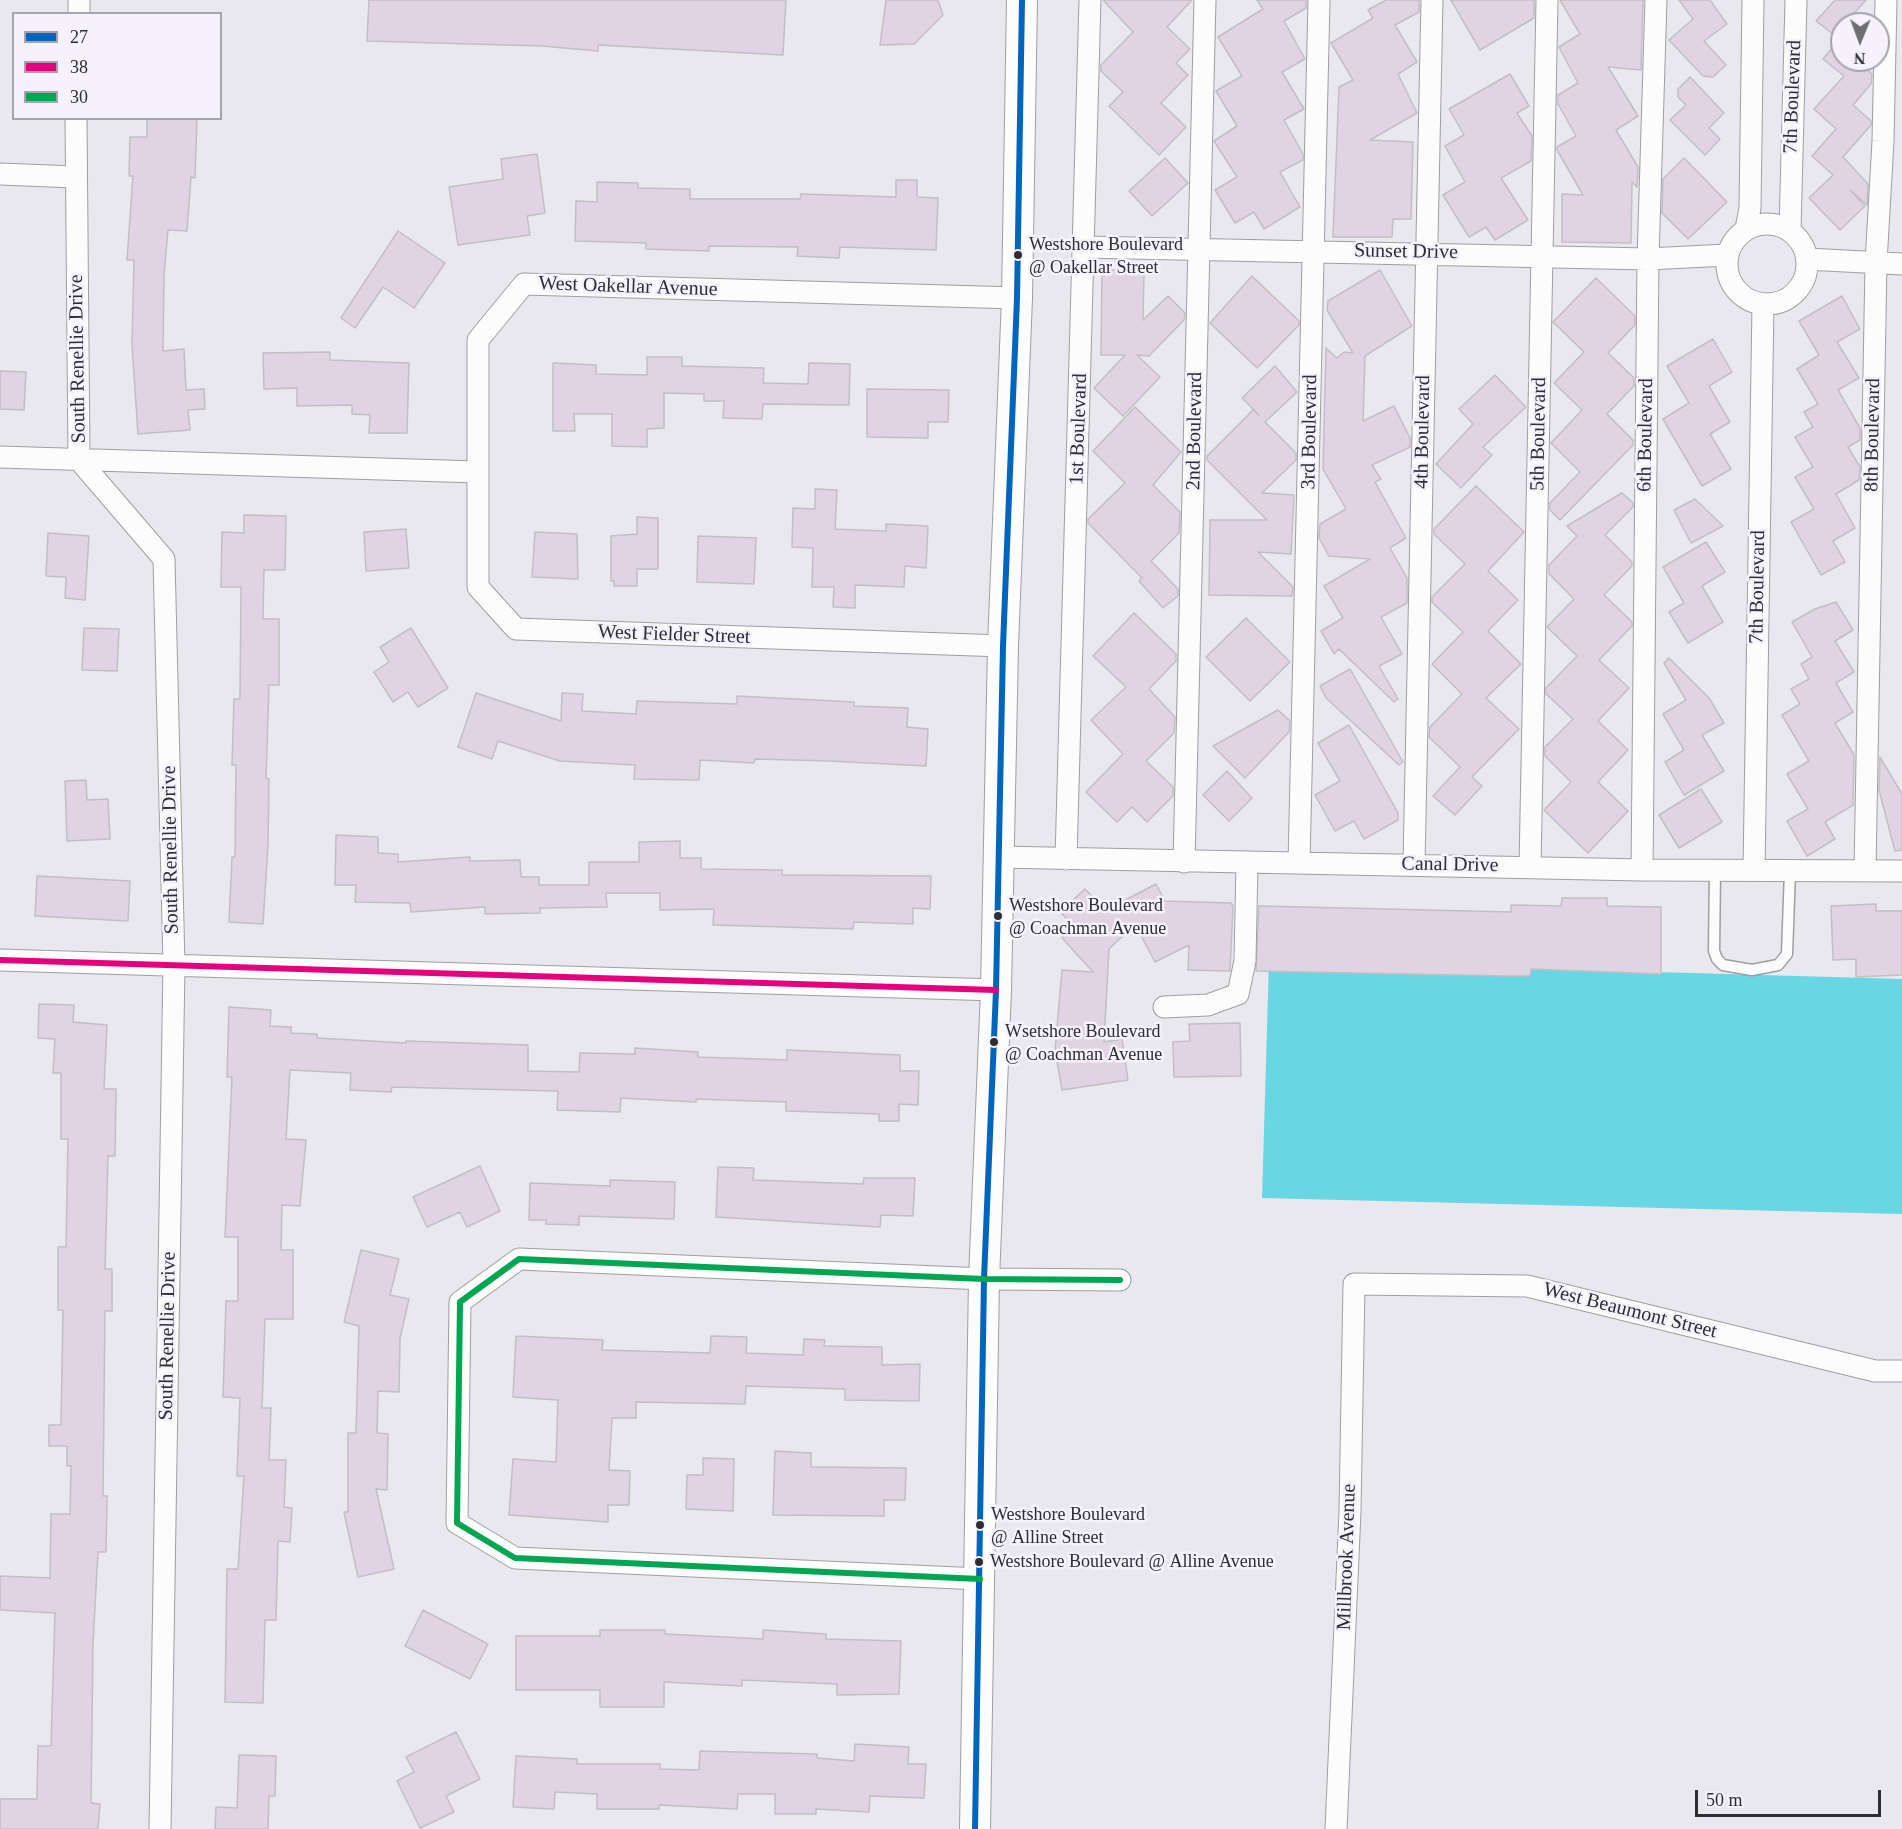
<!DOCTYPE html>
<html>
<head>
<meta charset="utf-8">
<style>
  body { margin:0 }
  #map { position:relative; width:1902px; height:1829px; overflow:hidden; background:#e9e8ee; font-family:Georgia,serif }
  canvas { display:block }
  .legend { position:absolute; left:12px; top:12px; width:210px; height:108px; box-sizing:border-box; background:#f5f2fe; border:2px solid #a5a3ac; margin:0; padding:8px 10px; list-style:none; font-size:18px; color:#2e2d31 }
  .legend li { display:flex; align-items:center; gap:12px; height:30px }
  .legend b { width:30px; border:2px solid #a5a3ac }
  .north { position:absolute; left:1830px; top:12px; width:60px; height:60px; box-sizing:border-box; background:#f5f2fe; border:2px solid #a5a3ac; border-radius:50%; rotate:181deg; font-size:16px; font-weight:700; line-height:24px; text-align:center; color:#2e2d31 }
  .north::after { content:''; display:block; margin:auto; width:21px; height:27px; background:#6f6e73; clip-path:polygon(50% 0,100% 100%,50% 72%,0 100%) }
  .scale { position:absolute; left:1695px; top:1790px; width:186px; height:27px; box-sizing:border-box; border:3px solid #2e2d31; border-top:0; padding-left:8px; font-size:18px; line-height:21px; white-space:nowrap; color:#2e2d31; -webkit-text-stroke:4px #f5f2fe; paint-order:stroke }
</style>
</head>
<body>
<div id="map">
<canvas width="1902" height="1829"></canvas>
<ul class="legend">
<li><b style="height:8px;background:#0065bd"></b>27</li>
<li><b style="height:8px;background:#e5007d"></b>38</li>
<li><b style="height:8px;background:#00a651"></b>30</li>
</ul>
<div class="north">N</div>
<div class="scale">50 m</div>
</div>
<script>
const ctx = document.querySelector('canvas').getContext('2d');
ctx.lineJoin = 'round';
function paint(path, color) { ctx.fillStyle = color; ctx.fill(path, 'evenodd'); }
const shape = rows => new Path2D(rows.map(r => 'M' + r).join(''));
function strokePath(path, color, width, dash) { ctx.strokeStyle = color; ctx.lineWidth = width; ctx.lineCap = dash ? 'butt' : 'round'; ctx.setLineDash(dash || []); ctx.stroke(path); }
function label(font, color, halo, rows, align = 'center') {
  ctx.font = font + ' Georgia,serif'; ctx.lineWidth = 5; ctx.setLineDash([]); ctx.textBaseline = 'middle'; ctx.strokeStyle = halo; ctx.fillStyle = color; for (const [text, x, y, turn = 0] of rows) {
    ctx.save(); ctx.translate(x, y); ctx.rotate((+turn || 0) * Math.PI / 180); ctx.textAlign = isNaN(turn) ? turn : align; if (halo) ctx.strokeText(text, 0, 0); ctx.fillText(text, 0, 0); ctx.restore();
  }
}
paint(shape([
  [1269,961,1902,979,1902,1214,1262,1198]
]), '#68d6e3');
const building = shape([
  [369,0,786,0,783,55,598,45,598,51,542,46,367,41,369,0],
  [886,0,938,0,943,15,914,44,880,45,886,0],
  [1103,0,1192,0,1167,27,1190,49,1176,63,1188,75,1161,103,1186,127,1159,155,1109,106,1123,92,1101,71,1101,65,1133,32,1103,0],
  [1257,0,1306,0,1306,8,1284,21,1305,59,1282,72,1304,109,1284,120,1303,154,1303,160,1280,172,1300,207,1264,229,1254,212,1235,223,1215,190,1237,177,1214,141,1237,126,1216,91,1242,76,1218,37,1263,9,1257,0],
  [1386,0,1419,0,1419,12,1395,25,1417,62,1398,74,1417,113,1370,140,1413,142,1411,219,1393,219,1392,237,1333,237,1339,87,1353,80,1331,43,1373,18,1368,10,1386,0],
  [1451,0,1534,0,1534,18,1480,50,1451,0],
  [1560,0,1643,0,1641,70,1608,67,1638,116,1616,130,1638,167,1637,187,1632,182,1631,243,1562,242,1562,194,1583,195,1557,150,1557,147,1576,136,1558,104,1558,95,1578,83,1559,47,1580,34,1560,0],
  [1679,0,1710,0,1727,24,1704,41,1726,65,1713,77,1703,76,1669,40,1693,19,1679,0],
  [1835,0,1866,0,1851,17,1859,24,1842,24,1842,41,1816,21,1835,0],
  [1837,42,1842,47,1842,60,1856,60,1872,74,1871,84,1853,105,1871,121,1871,125,1843,157,1868,184,1867,205,1850,190,1865,206,1840,230,1809,198,1833,175,1812,156,1836,129,1814,109,1844,76,1823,59,1837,42],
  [1510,74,1529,106,1517,113,1532,136,1531,161,1501,178,1528,220,1495,240,1486,227,1469,237,1443,195,1465,182,1445,146,1464,135,1449,109,1510,74],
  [1690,77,1724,113,1709,128,1720,139,1705,155,1670,120,1686,105,1678,97,1678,89,1690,77],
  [147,118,197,118,195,178,191,177,187,231,168,230,164,275,163,351,184,349,186,390,204,389,205,409,188,410,190,430,138,434,132,345,134,260,127,260,133,176,129,176,130,137,147,137,147,118],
  [537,154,545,213,527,216,530,235,458,245,449,187,503,179,501,159,537,154],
  [1165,158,1188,183,1152,216,1129,191,1165,158],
  [1684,158,1727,202,1688,239,1662,213,1663,179,1684,158],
  [896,180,917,180,917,197,938,198,936,250,840,247,839,258,797,256,798,247,709,246,709,251,646,249,646,243,575,241,576,201,597,202,597,182,638,183,638,188,690,189,690,199,800,199,801,194,896,197,896,180],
  [398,231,445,263,414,308,383,287,355,328,341,318,398,231],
  [1102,270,1144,270,1143,320,1168,296,1185,313,1184,320,1149,356,1137,355,1160,377,1123,416,1094,388,1125,355,1101,355,1102,270],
  [1380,270,1412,326,1365,356,1363,421,1394,406,1410,438,1410,447,1372,465,1381,479,1375,482,1406,538,1390,548,1407,578,1407,603,1381,617,1402,654,1379,666,1398,699,1394,702,1339,649,1334,654,1321,631,1343,618,1324,586,1370,559,1329,556,1319,538,1320,524,1346,509,1323,469,1326,348,1337,358,1344,352,1353,353,1327,310,1328,301,1380,270],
  [1252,276,1299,321,1299,325,1257,368,1210,323,1252,276],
  [1596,278,1635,316,1635,325,1608,353,1634,378,1634,386,1607,414,1633,440,1633,445,1560,520,1550,510,1550,503,1580,472,1551,443,1582,410,1554,383,1584,352,1553,322,1596,278],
  [1842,296,1860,329,1837,342,1859,378,1838,390,1860,428,1860,440,1848,447,1860,467,1859,480,1836,494,1855,528,1833,541,1845,562,1821,575,1791,522,1814,509,1795,477,1813,467,1795,437,1813,427,1804,412,1818,404,1797,369,1819,355,1799,321,1842,296],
  [1713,339,1732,372,1709,386,1730,422,1710,434,1731,469,1702,486,1663,419,1689,403,1667,366,1713,339],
  [330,352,330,360,409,363,407,433,369,433,370,415,352,414,352,405,297,406,297,388,264,389,263,353,330,352],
  [647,357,682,357,682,366,764,368,763,383,808,384,809,363,850,364,849,405,763,404,762,419,723,418,724,401,704,401,704,394,664,393,664,428,647,429,647,447,612,446,612,414,574,414,575,431,553,431,553,363,596,365,596,374,647,375,647,357],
  [1275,366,1297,392,1265,422,1296,453,1296,460,1262,493,1294,495,1291,554,1258,552,1293,587,1292,596,1209,595,1210,520,1267,520,1207,460,1207,456,1253,410,1259,415,1242,398,1275,366],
  [0,371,26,372,24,410,0,409,0,371],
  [1495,375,1526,407,1483,447,1492,455,1461,488,1436,464,1473,424,1459,409,1495,375],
  [867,389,949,390,948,422,928,422,928,438,867,437,867,389],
  [1135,407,1181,452,1153,485,1180,512,1179,533,1151,561,1178,589,1178,596,1163,608,1139,581,1142,578,1088,523,1088,519,1125,483,1093,451,1135,407],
  [1476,486,1524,532,1488,571,1518,600,1488,631,1521,664,1486,698,1519,729,1472,777,1482,786,1455,815,1433,796,1460,767,1429,737,1430,727,1462,694,1432,664,1463,632,1432,602,1432,597,1465,564,1434,534,1434,529,1476,486],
  [815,489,837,490,835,529,886,531,886,524,928,526,926,568,905,566,904,587,855,585,855,608,833,607,834,587,812,587,813,548,792,547,793,508,815,509,815,489],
  [1622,493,1633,503,1633,507,1605,535,1632,562,1632,566,1604,595,1632,622,1632,626,1599,660,1629,688,1598,721,1628,750,1598,782,1628,811,1588,853,1544,810,1571,782,1545,756,1545,747,1573,719,1546,694,1546,688,1577,656,1547,627,1574,599,1549,574,1549,565,1577,536,1567,526,1622,493],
  [1695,499,1723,526,1691,543,1674,510,1695,499],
  [244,515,286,516,285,570,264,570,263,619,279,619,279,685,269,685,266,778,269,779,268,845,263,924,229,922,232,857,235,857,236,765,232,765,234,699,240,699,241,587,221,587,222,532,244,533,244,515],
  [637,517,658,518,658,569,637,569,637,586,614,586,614,581,611,581,611,536,637,534,637,517],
  [406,529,409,568,366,571,364,532,406,529],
  [535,532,577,534,578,579,532,577,535,532],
  [48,533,89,536,85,600,65,598,66,577,46,576,48,533],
  [698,536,756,538,754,584,697,582,698,536],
  [1706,542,1725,572,1702,586,1723,622,1688,643,1669,612,1684,603,1663,567,1706,542],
  [1836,602,1853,630,1835,641,1854,672,1836,683,1853,712,1835,723,1854,755,1853,805,1825,822,1835,839,1807,856,1787,821,1808,809,1787,774,1809,761,1782,715,1800,704,1791,689,1809,679,1801,664,1812,657,1792,622,1815,609,1836,602],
  [1134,613,1176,654,1176,661,1149,689,1175,717,1174,733,1146,761,1173,787,1173,796,1147,822,1132,807,1117,822,1086,792,1123,754,1091,720,1126,687,1093,656,1134,613],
  [1246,618,1290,662,1250,701,1206,657,1246,618],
  [84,628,119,629,117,671,82,670,84,628],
  [411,628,448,688,418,707,408,692,393,702,374,672,389,662,380,647,411,628],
  [1669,658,1709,698,1724,723,1702,735,1724,771,1684,795,1665,762,1684,750,1663,714,1686,700,1664,663,1669,658],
  [1350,669,1403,762,1399,765,1326,698,1320,686,1350,669],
  [476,693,561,721,562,693,583,694,582,711,636,714,637,701,737,704,737,696,854,702,854,706,908,708,907,727,928,729,926,766,830,761,755,759,754,763,700,760,699,780,634,779,635,765,560,761,498,741,492,759,458,747,476,693],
  [1278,710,1290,721,1289,732,1245,778,1213,746,1278,710],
  [1349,725,1398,813,1398,820,1364,839,1354,821,1335,831,1315,795,1340,781,1318,743,1349,725],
  [1880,757,1902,794,1902,850,1895,851,1879,790,1880,757],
  [1227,771,1252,798,1229,821,1203,795,1227,771],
  [86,780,87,800,108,799,110,839,67,841,65,781,86,780],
  [1701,789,1722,822,1679,848,1659,815,1701,789],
  [336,835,378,837,378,853,398,854,398,862,470,857,470,861,520,860,521,877,539,877,539,885,589,885,589,862,639,862,639,842,680,841,680,858,701,858,701,869,782,870,782,875,931,876,930,909,913,908,913,924,854,922,853,929,713,925,714,909,660,910,660,893,606,893,607,907,540,908,540,913,485,914,485,907,411,912,410,903,355,902,356,885,335,885,336,835],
  [37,876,130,881,128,921,35,916,37,876],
  [1156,884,1165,901,1231,903,1233,906,1230,971,1188,970,1189,945,1155,962,1135,924,1109,949,1104,1042,1122,1039,1128,1080,1062,1090,1055,1050,1062,970,1093,972,1062,938,1074,926,1060,912,1085,889,1106,910,1156,884],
  [1562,898,1607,898,1607,906,1661,907,1661,974,1531,969,1530,976,1506,976,1256,971,1259,906,1511,912,1511,905,1561,906,1562,898],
  [1876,904,1876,911,1902,911,1902,975,1856,977,1856,959,1833,960,1831,906,1876,904],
  [39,1004,74,1005,73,1022,107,1025,104,1089,116,1089,115,1156,108,1156,105,1269,112,1269,112,1311,105,1311,103,1496,107,1496,106,1552,98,1552,93,1643,91,1803,100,1804,98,1829,0,1829,0,1799,37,1799,38,1746,51,1746,55,1613,0,1610,0,1576,50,1578,51,1514,70,1514,71,1466,67,1466,67,1446,49,1446,49,1425,61,1425,63,1310,58,1310,58,1247,66,1247,68,1139,61,1139,61,1073,53,1073,55,1039,38,1038,39,1004],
  [229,1007,271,1010,270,1026,291,1027,291,1033,317,1034,317,1038,406,1043,406,1041,528,1045,528,1071,579,1072,580,1053,635,1054,635,1048,698,1052,698,1057,787,1060,787,1050,900,1055,900,1071,919,1071,918,1105,899,1104,899,1121,879,1121,879,1114,786,1111,786,1102,696,1099,696,1102,621,1098,620,1112,557,1110,558,1091,392,1087,391,1092,350,1090,351,1073,290,1070,286,1139,306,1140,300,1206,282,1205,281,1250,293,1250,293,1319,265,1319,262,1408,271,1408,269,1460,286,1460,284,1507,292,1508,290,1542,278,1541,276,1620,265,1620,263,1703,225,1702,227,1569,238,1569,244,1476,237,1476,240,1398,223,1397,226,1301,238,1301,238,1237,225,1237,232,1077,227,1077,229,1007],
  [1240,1023,1241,1076,1174,1077,1173,1042,1190,1041,1189,1024,1240,1023],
  [480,1166,500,1211,467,1227,460,1212,427,1227,413,1197,480,1166],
  [718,1167,754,1168,753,1180,863,1184,864,1178,915,1178,913,1216,881,1215,880,1227,716,1217,718,1167],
  [610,1180,675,1182,674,1219,579,1216,579,1225,546,1224,546,1220,529,1220,530,1183,610,1186,610,1180],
  [361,1250,399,1259,390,1295,409,1299,400,1338,399,1392,378,1391,377,1433,388,1434,387,1490,376,1489,394,1569,358,1577,344,1512,348,1512,348,1433,356,1433,359,1326,344,1322,361,1250],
  [516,1336,603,1340,602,1350,710,1353,711,1336,747,1337,746,1353,803,1355,804,1339,825,1340,824,1346,882,1347,882,1365,920,1364,919,1401,845,1400,845,1389,746,1386,745,1404,636,1402,636,1418,612,1418,609,1470,630,1471,629,1505,608,1505,608,1522,509,1515,513,1459,556,1462,558,1400,513,1397,516,1336],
  [775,1451,811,1453,811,1467,906,1468,905,1500,884,1500,884,1516,773,1515,775,1451],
  [703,1458,734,1459,733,1511,686,1509,687,1475,703,1475,703,1458],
  [423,1610,488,1644,470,1679,405,1646,423,1610],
  [600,1630,665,1630,665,1634,763,1639,763,1630,826,1634,826,1639,901,1641,899,1694,837,1695,837,1684,742,1680,742,1686,664,1682,664,1707,600,1707,600,1690,516,1690,516,1636,600,1636,600,1630],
  [456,1732,480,1779,446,1796,454,1812,420,1828,397,1781,414,1772,406,1757,456,1732],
  [855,1744,909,1747,908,1764,926,1764,924,1798,870,1796,869,1812,816,1809,816,1814,775,1814,775,1794,738,1794,737,1809,659,1805,659,1809,597,1809,597,1794,555,1792,554,1809,513,1807,516,1756,577,1759,577,1764,660,1764,660,1769,699,1770,700,1751,817,1754,817,1758,854,1761,855,1744],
  [239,1755,276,1756,275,1796,269,1796,268,1829,215,1829,216,1807,237,1808,239,1755]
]);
paint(building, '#e1d3e4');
strokePath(building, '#c1bfc3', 1.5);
const lane = shape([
  [1715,870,1714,951,1717,959,1723,965,1752,970,1778,965,1787,954,1790,871]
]);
const street = shape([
  [79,14,79,0],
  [76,118,79,460,164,559,174,965,160,1829],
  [0,174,75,177],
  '1727 264a40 40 0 1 1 80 0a40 40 0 1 1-80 0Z',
  [1746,229,1750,208,1753,0],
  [1790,230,1796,0],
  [1084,247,1648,259,1727,255],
  [1807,259,1902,264],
  [0,457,477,472],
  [1003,646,516,629,478,587,478,340,524,284,1017,298],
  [998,857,1642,870,1902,871],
  [1066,859,1090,0],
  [1184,862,1205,0],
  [1299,863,1319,0],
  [1414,864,1432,0],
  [1530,867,1547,0],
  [1642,870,1648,259,1656,0],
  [1754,870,1763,304],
  [1865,870,1876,263,1883,141,1886,0],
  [0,960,996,990],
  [1164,1007,1208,1005,1238,994,1245,961,1247,862],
  [980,1579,515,1558,457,1523,460,1302,519,1259,984,1279,1120,1280],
  [1336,1829,1350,1511,1354,1284,1527,1286,1875,1371,1902,1371]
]);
const secondary = shape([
  [975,1829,984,1279,996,990,1003,646,1017,298,1022,0]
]);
strokePath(lane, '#9f9ea3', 13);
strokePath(street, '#9f9ea3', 23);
strokePath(secondary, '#9f9ea3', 32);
strokePath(lane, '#fcfcfc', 10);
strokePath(street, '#fcfcfc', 21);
strokePath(secondary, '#fcfcfc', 30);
strokePath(shape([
  [975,1829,984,1279,996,990,1003,646,1017,298,1022,0]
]), '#0065bd', 6);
strokePath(shape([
  [0,960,996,990]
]), '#e5007d', 6);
strokePath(shape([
  [980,1579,515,1558,457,1523,460,1302,519,1259,984,1279,1120,1280]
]), '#00a651', 6);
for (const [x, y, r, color] of [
  [1018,255,5,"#2e2d31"],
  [998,916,5,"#2e2d31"],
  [994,1042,5,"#2e2d31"],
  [980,1525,5,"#2e2d31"],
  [979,1562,5,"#2e2d31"]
]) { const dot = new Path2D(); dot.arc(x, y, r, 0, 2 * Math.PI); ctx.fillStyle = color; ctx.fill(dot); strokePath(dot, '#f5f2fe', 2); }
label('18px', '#2e2d31', '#f5f2fe', [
  ["Westshore Boulevard",1029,245],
  ["@ Oakellar Street",1029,268],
  ["Westshore Boulevard",1009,906],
  ["@ Coachman Avenue",1009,929],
  ["Wsetshore Boulevard",1005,1032],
  ["@ Coachman Avenue",1005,1055],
  ["Westshore Boulevard",991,1515],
  ["@ Alline Street",991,1538],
  ["Westshore Boulevard @ Alline Avenue",990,1562]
], 'left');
label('20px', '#2e2d31', '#f5f2fe', [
  ["7th Boulevard",1793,97,-88],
  ["Sunset Drive",1406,252,1],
  ["West Oakellar Avenue",628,287,2],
  ["South Renellie Drive",78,359,-91],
  ["1st Boulevard",1079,429,-88],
  ["2nd Boulevard",1195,431,-89],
  ["3rd Boulevard",1310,432,-89],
  ["4th Boulevard",1423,432,-89],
  ["5th Boulevard",1539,434,-89],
  ["6th Boulevard",1646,435,-89],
  ["8th Boulevard",1873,435,-89],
  ["7th Boulevard",1758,587,-89],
  ["West Fielder Street",674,635,2],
  ["South Renellie Drive",171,850,-91],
  ["Canal Drive",1450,865,1],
  ["West Beaumont Street",1630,1311,14],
  ["South Renellie Drive",168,1336,-89],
  ["Millbrook Avenue",1347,1557,-88]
]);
</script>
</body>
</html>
